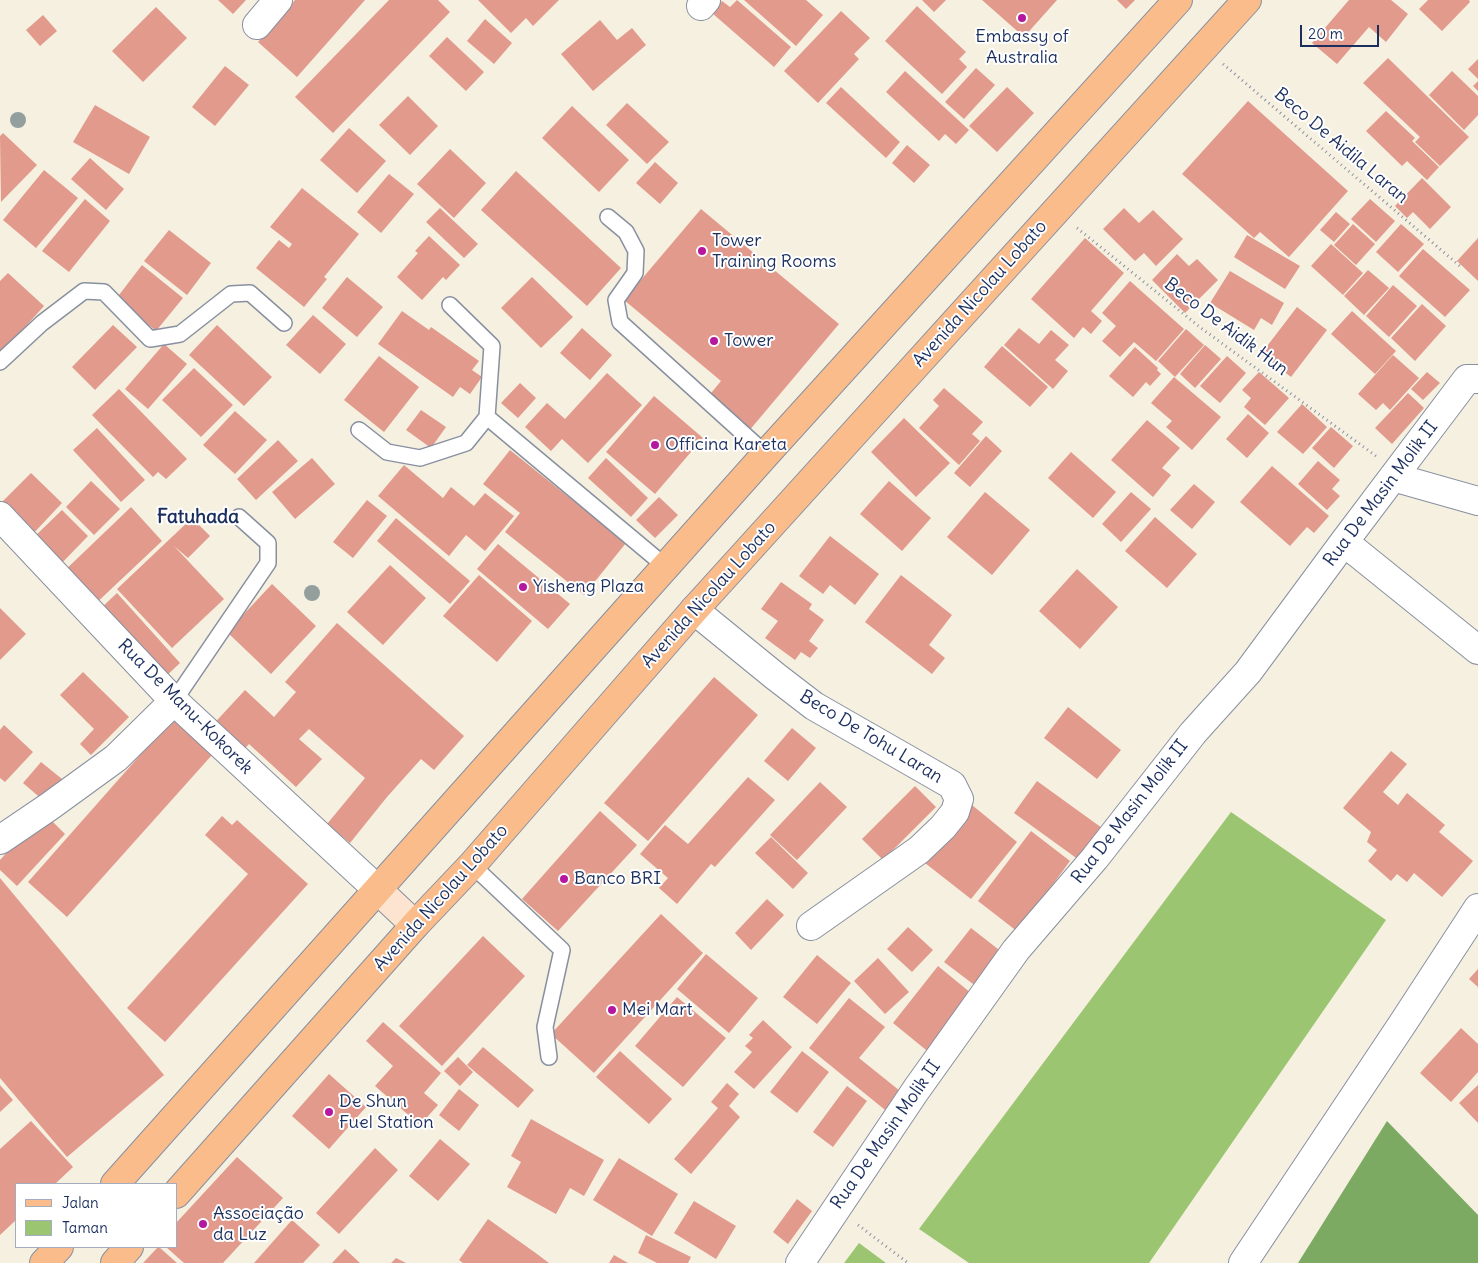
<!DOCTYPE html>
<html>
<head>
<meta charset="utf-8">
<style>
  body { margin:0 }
  #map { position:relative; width:1478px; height:1263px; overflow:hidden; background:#f6f0e1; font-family:Delius,sans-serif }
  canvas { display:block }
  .legend { position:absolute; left:15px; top:1183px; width:162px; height:65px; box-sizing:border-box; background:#fff; border:1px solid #a4acbf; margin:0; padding:6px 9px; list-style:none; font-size:15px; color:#1b2f5e }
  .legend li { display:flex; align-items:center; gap:10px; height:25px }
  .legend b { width:25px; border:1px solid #a4acbf }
  .scale { position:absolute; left:1300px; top:25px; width:79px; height:22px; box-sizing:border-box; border:2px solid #1b2f5e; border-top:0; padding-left:6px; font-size:15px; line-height:18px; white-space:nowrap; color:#1b2f5e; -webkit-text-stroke:4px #fff; paint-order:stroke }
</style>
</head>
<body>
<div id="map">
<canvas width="1478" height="1263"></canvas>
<ul class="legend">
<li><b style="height:6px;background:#f9bc8a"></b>Jalan</li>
<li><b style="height:14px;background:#9cc571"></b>Taman</li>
</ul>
<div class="scale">20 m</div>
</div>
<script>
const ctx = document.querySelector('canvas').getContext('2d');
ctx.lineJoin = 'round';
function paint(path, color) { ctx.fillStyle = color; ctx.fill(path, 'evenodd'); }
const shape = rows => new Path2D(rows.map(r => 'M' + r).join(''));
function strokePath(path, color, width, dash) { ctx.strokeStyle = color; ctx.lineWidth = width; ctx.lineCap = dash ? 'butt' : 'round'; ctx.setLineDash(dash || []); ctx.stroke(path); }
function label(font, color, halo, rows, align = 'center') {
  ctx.font = font + ' Delius,sans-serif'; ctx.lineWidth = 4; ctx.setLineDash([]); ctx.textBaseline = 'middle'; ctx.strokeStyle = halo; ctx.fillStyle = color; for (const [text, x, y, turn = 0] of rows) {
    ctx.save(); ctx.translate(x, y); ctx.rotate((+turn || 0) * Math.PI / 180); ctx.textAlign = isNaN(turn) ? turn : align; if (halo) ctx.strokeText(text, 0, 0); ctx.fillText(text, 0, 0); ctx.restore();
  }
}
paint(shape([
  [1231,812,1386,920,1149,1263,969,1263,919,1229],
  [859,1243,886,1263,844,1263]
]), '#9cc571');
paint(shape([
  [1387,1121,1478,1215,1478,1263,1298,1263]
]), '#7daa63');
paint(shape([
  [218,0,246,0,233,14],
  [295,0,365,0,297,77,258,42],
  [389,0,438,0,450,12,333,133,295,97],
  [478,0,559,0,533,26,526,18,511,33],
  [737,0,791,47,774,67,712,13,722,1,730,7],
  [744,0,806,0,823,15,796,46],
  [922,0,946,0,934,12],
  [982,0,1057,0,1024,37],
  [1117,0,1135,0,1126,9],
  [1349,0,1391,0,1408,14,1386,42,1369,27,1337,64,1312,43],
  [1428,0,1469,0,1470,2,1442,31,1419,9],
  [917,6,966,52,959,59,967,67,942,94,885,41],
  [156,7,187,38,143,82,112,51],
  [841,11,870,38,854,54,859,59,818,103,784,71],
  [43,15,57,31,40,46,26,30],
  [485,19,512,43,494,64,467,41],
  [600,20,617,40,632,28,646,45,593,91,561,54],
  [447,37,484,72,466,91,429,56],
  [1388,58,1469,137,1440,166,1415,142,1420,137,1363,83],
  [1478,59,1478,79,1468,69],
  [225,66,249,85,215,126,192,107],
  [976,68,995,85,964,119,945,102],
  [905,71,969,130,956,144,945,134,939,141,886,92],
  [1452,71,1478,96,1478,115,1464,130,1429,95],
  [1478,81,1478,91,1473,86],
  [841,87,900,142,886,158,826,103],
  [1007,87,1034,113,997,152,969,126],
  [408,96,438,126,410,155,379,125],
  [1248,101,1348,191,1289,257,1260,232,1254,238,1182,174],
  [627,103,669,142,647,164,606,125],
  [95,105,150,137,129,174,73,142],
  [572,106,629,160,599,192,542,138],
  [1386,111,1415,138,1412,141,1439,167,1427,180,1407,161,1402,166,1366,131],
  [349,128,386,161,357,193,320,160],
  [3,133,37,165,1,202,0,136],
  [907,145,930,165,914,183,892,163],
  [450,149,486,183,454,218,417,184],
  [90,158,124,189,106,210,71,179],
  [655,162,678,183,660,204,636,183],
  [44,170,78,198,36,248,3,220],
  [516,171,621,268,587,306,481,210],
  [389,174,414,194,381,233,357,212],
  [1422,178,1451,207,1430,229,1413,212,1407,218,1395,206],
  [302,188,359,234,324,277,327,279,304,307,256,268,279,240,289,248,292,244,270,227],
  [85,199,110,221,69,272,42,251],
  [1370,199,1395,221,1376,242,1351,219],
  [440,208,478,244,464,258,426,222],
  [1124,208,1139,223,1153,210,1183,239,1156,266,1144,253,1135,261,1103,229],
  [701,209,839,324,748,432,707,398,721,381,624,300],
  [1336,212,1350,224,1334,242,1320,230],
  [1353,224,1375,244,1356,265,1334,245],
  [1401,224,1424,244,1398,272,1376,252],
  [169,230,211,263,187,295,144,261],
  [1247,235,1300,266,1285,289,1234,257],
  [429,236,460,265,446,280,443,277,422,300,397,277,418,253,415,251],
  [1085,238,1124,273,1091,311,1102,321,1091,334,1083,327,1074,338,1031,299],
  [1478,238,1478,281,1457,261],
  [1331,244,1363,273,1343,295,1311,266],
  [1423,249,1470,290,1445,317,1399,276],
  [1177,254,1189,266,1197,259,1218,280,1185,313,1152,280],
  [142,265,183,298,156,331,116,299],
  [1368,270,1389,288,1364,315,1344,296],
  [1230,271,1284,303,1272,325,1261,318,1254,330,1210,303],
  [8,273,44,306,0,355,0,281],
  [347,277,383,307,357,337,322,308],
  [532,277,573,317,541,348,501,308],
  [1130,281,1184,329,1156,361,1134,342,1120,357,1102,341,1116,326,1102,313],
  [1393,285,1417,306,1389,337,1366,316],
  [1422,304,1446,326,1415,361,1391,338],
  [1297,307,1327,330,1291,377,1261,354],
  [402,311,429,330,431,327,479,361,472,370,482,377,470,394,460,387,453,397,378,344],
  [1352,311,1396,351,1375,374,1331,334],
  [313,315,346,344,320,374,286,345],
  [113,325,137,347,95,390,72,367],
  [217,325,272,377,244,406,189,355],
  [582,328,612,355,590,380,560,353],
  [1019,328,1039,344,1051,330,1069,345,1055,360,1068,371,1053,389,1004,345],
  [1186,329,1204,345,1175,377,1158,361],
  [164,344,187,364,148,409,125,389],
  [1205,345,1221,359,1195,388,1180,374],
  [1002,346,1048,387,1030,407,984,367],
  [1135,347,1158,368,1157,370,1161,374,1150,386,1146,382,1133,397,1109,376],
  [1393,355,1419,378,1390,410,1383,403,1376,410,1358,394],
  [379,356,419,387,384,432,344,400],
  [1227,356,1246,373,1220,403,1200,386],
  [194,368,233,405,201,437,162,400],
  [1259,372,1289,398,1265,425,1244,407,1251,398,1242,390],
  [1427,372,1440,383,1423,400,1411,389],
  [607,373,642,405,588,463,562,439,551,451,525,427,547,403,565,419],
  [1174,377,1221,417,1192,450,1166,427,1172,421,1151,403],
  [520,383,536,398,518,418,501,403],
  [944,388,983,422,972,434,980,441,959,465,919,428,939,406,933,400],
  [119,389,187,459,166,479,158,472,153,477,92,415],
  [1408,393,1424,408,1392,444,1375,428],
  [654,396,703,438,655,494,606,452],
  [1302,404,1327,427,1303,454,1277,432],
  [421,410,446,427,431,448,406,430],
  [235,411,267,440,235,474,203,445],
  [1248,414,1269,433,1247,458,1226,439],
  [904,418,950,463,916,497,871,452],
  [1147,420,1180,448,1162,468,1171,475,1153,497,1111,460],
  [1331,427,1353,446,1334,468,1312,448],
  [97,428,145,480,121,502,73,450],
  [986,436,1002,451,970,487,954,473],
  [278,440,298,461,256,500,237,479],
  [510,450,626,543,584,595,505,532,520,513,483,484],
  [1071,452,1116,492,1093,518,1048,478],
  [312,458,335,484,295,519,272,492],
  [606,458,648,498,631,517,588,478],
  [1318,461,1340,480,1332,489,1340,496,1327,510,1298,484],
  [404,465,443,498,451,487,474,506,485,493,514,516,485,551,466,535,449,556,378,496],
  [1272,466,1329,516,1314,533,1307,527,1290,546,1240,502],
  [31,473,62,503,30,537,0,504],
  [91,481,120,509,94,535,66,507],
  [889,481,931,518,902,551,860,514],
  [1194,484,1215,502,1192,529,1170,510],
  [985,492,1030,530,992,575,947,537],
  [1131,492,1151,509,1121,542,1102,524],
  [659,497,678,515,655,538,636,520],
  [367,500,387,516,353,558,333,542],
  [131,507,162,541,91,608,60,575],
  [62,510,88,536,58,567,31,540],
  [1155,517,1197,554,1167,588,1125,551],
  [192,518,210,536,188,558,174,546,224,599,172,648,117,589],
  [396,518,470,581,450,604,377,541],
  [830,536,879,574,855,605,830,585,823,594,799,576],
  [498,544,570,604,548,629,477,569],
  [390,565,426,598,383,645,347,612],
  [1077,569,1118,607,1080,649,1039,611],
  [479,575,532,621,497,662,443,616],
  [901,575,952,615,929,645,945,658,932,674,865,622],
  [781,582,812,604,809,609,824,620,809,641,818,648,810,658,801,652,795,660,765,638,778,621,761,609],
  [272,584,316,626,271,674,227,632],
  [117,593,180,663,162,680,99,610],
  [0,608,26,634,0,660],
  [337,623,464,736,434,770,421,759,387,797,350,843,327,824,365,778,309,729,299,739,322,759,296,787,249,744,238,756,208,730,245,690,274,717,296,692,285,682],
  [83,672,129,717,91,755,80,744,94,729,60,695],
  [714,677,758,715,648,841,604,803],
  [1068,707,1121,750,1097,779,1044,738],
  [172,719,212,755,67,917,28,882],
  [4,725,33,752,5,782,0,778,0,730],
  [792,728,816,748,788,781,764,761],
  [1391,751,1407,764,1383,792,1398,805,1407,793,1445,825,1439,832,1473,861,1442,897,1414,873,1407,882,1397,874,1391,881,1368,861,1377,850,1367,842,1371,832,1343,808],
  [41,762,62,779,44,801,23,783],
  [748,777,775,800,715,867,711,864,677,904,659,888,668,878,640,854,665,825,688,844],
  [1037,781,1102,828,1079,860,1014,813],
  [820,782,847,807,797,860,770,835],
  [915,786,936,807,883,860,862,839],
  [972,805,1017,842,971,899,925,863],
  [600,811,637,845,558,931,522,899],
  [44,813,65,834,17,886,0,870,0,860],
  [222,816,232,825,237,820,308,884,165,1042,127,1008,248,874,205,835],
  [1031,831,1070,861,1018,932,978,901],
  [771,837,808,873,793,889,755,853],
  [0,878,164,1075,67,1157,0,1078],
  [767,899,784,915,751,950,735,933],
  [661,914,703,953,594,1073,551,1034],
  [908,927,933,950,912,972,887,949],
  [971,928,1003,953,977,987,944,962],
  [483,936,525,976,442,1066,399,1026],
  [706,954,758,998,729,1033,677,989],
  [817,955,851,983,817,1024,783,997],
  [878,958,909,992,885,1014,854,981],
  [938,966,977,998,931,1054,893,1023],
  [1478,969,1478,987,1469,979],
  [677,997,726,1038,683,1087,635,1046],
  [849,998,885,1027,859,1058,905,1095,890,1114,809,1048],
  [763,1020,792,1047,754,1089,734,1072,752,1052,745,1046,753,1038,749,1035],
  [383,1022,441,1073,424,1093,438,1105,420,1125,375,1086,393,1066,366,1041],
  [1461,1028,1478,1044,1478,1072,1451,1102,1420,1073],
  [483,1047,534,1090,518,1108,467,1065],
  [620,1051,672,1099,649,1124,596,1077],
  [802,1051,829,1072,797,1113,770,1092],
  [458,1057,473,1072,460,1086,444,1071],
  [329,1074,366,1107,329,1149,292,1116],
  [727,1083,739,1094,729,1106,740,1117,691,1174,674,1159,718,1108,711,1102],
  [0,1085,13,1100,0,1112],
  [1478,1085,1478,1123,1459,1103],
  [847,1086,867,1101,833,1147,813,1132],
  [459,1089,479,1105,459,1131,439,1115],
  [531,1119,604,1160,584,1196,570,1188,556,1214,507,1187,521,1162,511,1156],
  [31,1121,73,1167,55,1184,16,1184,16,1220,0,1235,0,1149],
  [440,1139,470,1164,438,1201,409,1176],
  [375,1148,398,1170,339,1234,316,1213],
  [237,1157,283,1198,223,1263,184,1263,166,1247,176,1247,176,1223],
  [619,1158,678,1194,652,1236,593,1200],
  [797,1199,812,1211,788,1244,773,1232],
  [694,1201,736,1226,716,1259,674,1233],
  [488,1219,537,1254,549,1263,463,1263,459,1260],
  [292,1220,320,1245,303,1263,254,1263],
  [646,1235,691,1257,688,1263,657,1263,638,1253],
  [158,1247,159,1247,177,1263,143,1263],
  [345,1249,360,1263,332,1263],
  [614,1255,628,1263,609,1263],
  [396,1258,406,1263,391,1263]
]), '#e19a8b');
const lane = shape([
  [608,217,626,232,636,251,635,273,616,300,620,322,766,454],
  [450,305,492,346,487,417,665,566],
  [0,362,42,323,84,291,104,292,150,339,180,334,231,294,250,293,284,323],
  [359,430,387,452,420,458,466,443,487,417],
  [174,701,268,563,268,543,239,517],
  [472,865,562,950,545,1027,549,1057]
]);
const street = shape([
  [701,6,706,0],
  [257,25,278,0],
  [1393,477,1478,501],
  [0,516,174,701,378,890],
  [1344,542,1478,650],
  [694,610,775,676,814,706,952,785,959,799,955,812,943,827,919,850,811,926],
  [0,840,50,806,116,758,174,701],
  [800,1263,916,1090,1016,950,1095,858,1193,733,1248,672,1344,542,1467,379,1478,379],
  [1243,1263,1403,1023,1478,908]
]);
const secondary = shape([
  [378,890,415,925]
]);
const primary = shape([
  [115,1184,766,454,1178,0],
  [176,1194,415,925,472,865,694,610,1247,0],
  [44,1263,59,1247],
  [115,1263,129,1247]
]);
strokePath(lane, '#8890a0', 18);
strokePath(street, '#8890a0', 30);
strokePath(secondary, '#8890a0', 30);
strokePath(primary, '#8890a0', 30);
strokePath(shape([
  [1223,64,1460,266],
  [1077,228,1201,328,1376,456],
  [858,1225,908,1263]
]), '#8890a0', 3, [1, 4]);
strokePath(lane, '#fff', 15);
strokePath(street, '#fff', 28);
strokePath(secondary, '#fde4d0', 28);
strokePath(primary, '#f9bc8a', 28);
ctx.fillStyle = '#939f9c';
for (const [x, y] of [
  [18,120],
  [312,593]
]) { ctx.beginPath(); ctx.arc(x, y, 8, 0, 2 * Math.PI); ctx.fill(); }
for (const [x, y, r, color] of [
  [1022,18,5,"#b5179e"],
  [702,251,5,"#b5179e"],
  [714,341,5,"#b5179e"],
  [655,445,5,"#b5179e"],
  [523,587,5,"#b5179e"],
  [564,879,5,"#b5179e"],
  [612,1010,5,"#b5179e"],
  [329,1112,5,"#b5179e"],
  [203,1224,5,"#b5179e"]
]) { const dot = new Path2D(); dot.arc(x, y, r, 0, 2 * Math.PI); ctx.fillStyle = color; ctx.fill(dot); strokePath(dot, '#fff', 2); }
label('18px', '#1b2f5e', '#fff', [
  ["Embassy of",1022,37,"center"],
  ["Australia",1022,58,"center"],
  ["Tower",712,241],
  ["Training Rooms",712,262],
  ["Tower",724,341],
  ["Officina Kareta",665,445],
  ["Yisheng Plaza",533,587],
  ["Banco BRI",574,879],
  ["Mei Mart",622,1010],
  ["De Shun",339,1102],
  ["Fuel Station",339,1123],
  ["Associação",213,1214],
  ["da Luz",213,1235]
], 'left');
label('18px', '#1b2f5e', '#fff', [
  ["Beco De Aidila Laran",1341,146,40],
  ["Avenida Nicolau Lobato",980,294,-48],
  ["Beco De Aidik Hun",1226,327,37],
  ["Rua De Masin Molik II",1381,494,-53],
  ["Avenida Nicolau Lobato",709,595,-48],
  ["Rua De Manu-Kokorek",185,707,45],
  ["Beco De Tohu Laran",871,737,31],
  ["Rua De Masin Molik II",1130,812,-52],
  ["Avenida Nicolau Lobato",441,898,-48],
  ["Rua De Masin Molik II",886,1135,-55]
]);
label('bold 19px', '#1b2f5e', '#fff', [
  ["Fatuhada",198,518]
]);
</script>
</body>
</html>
